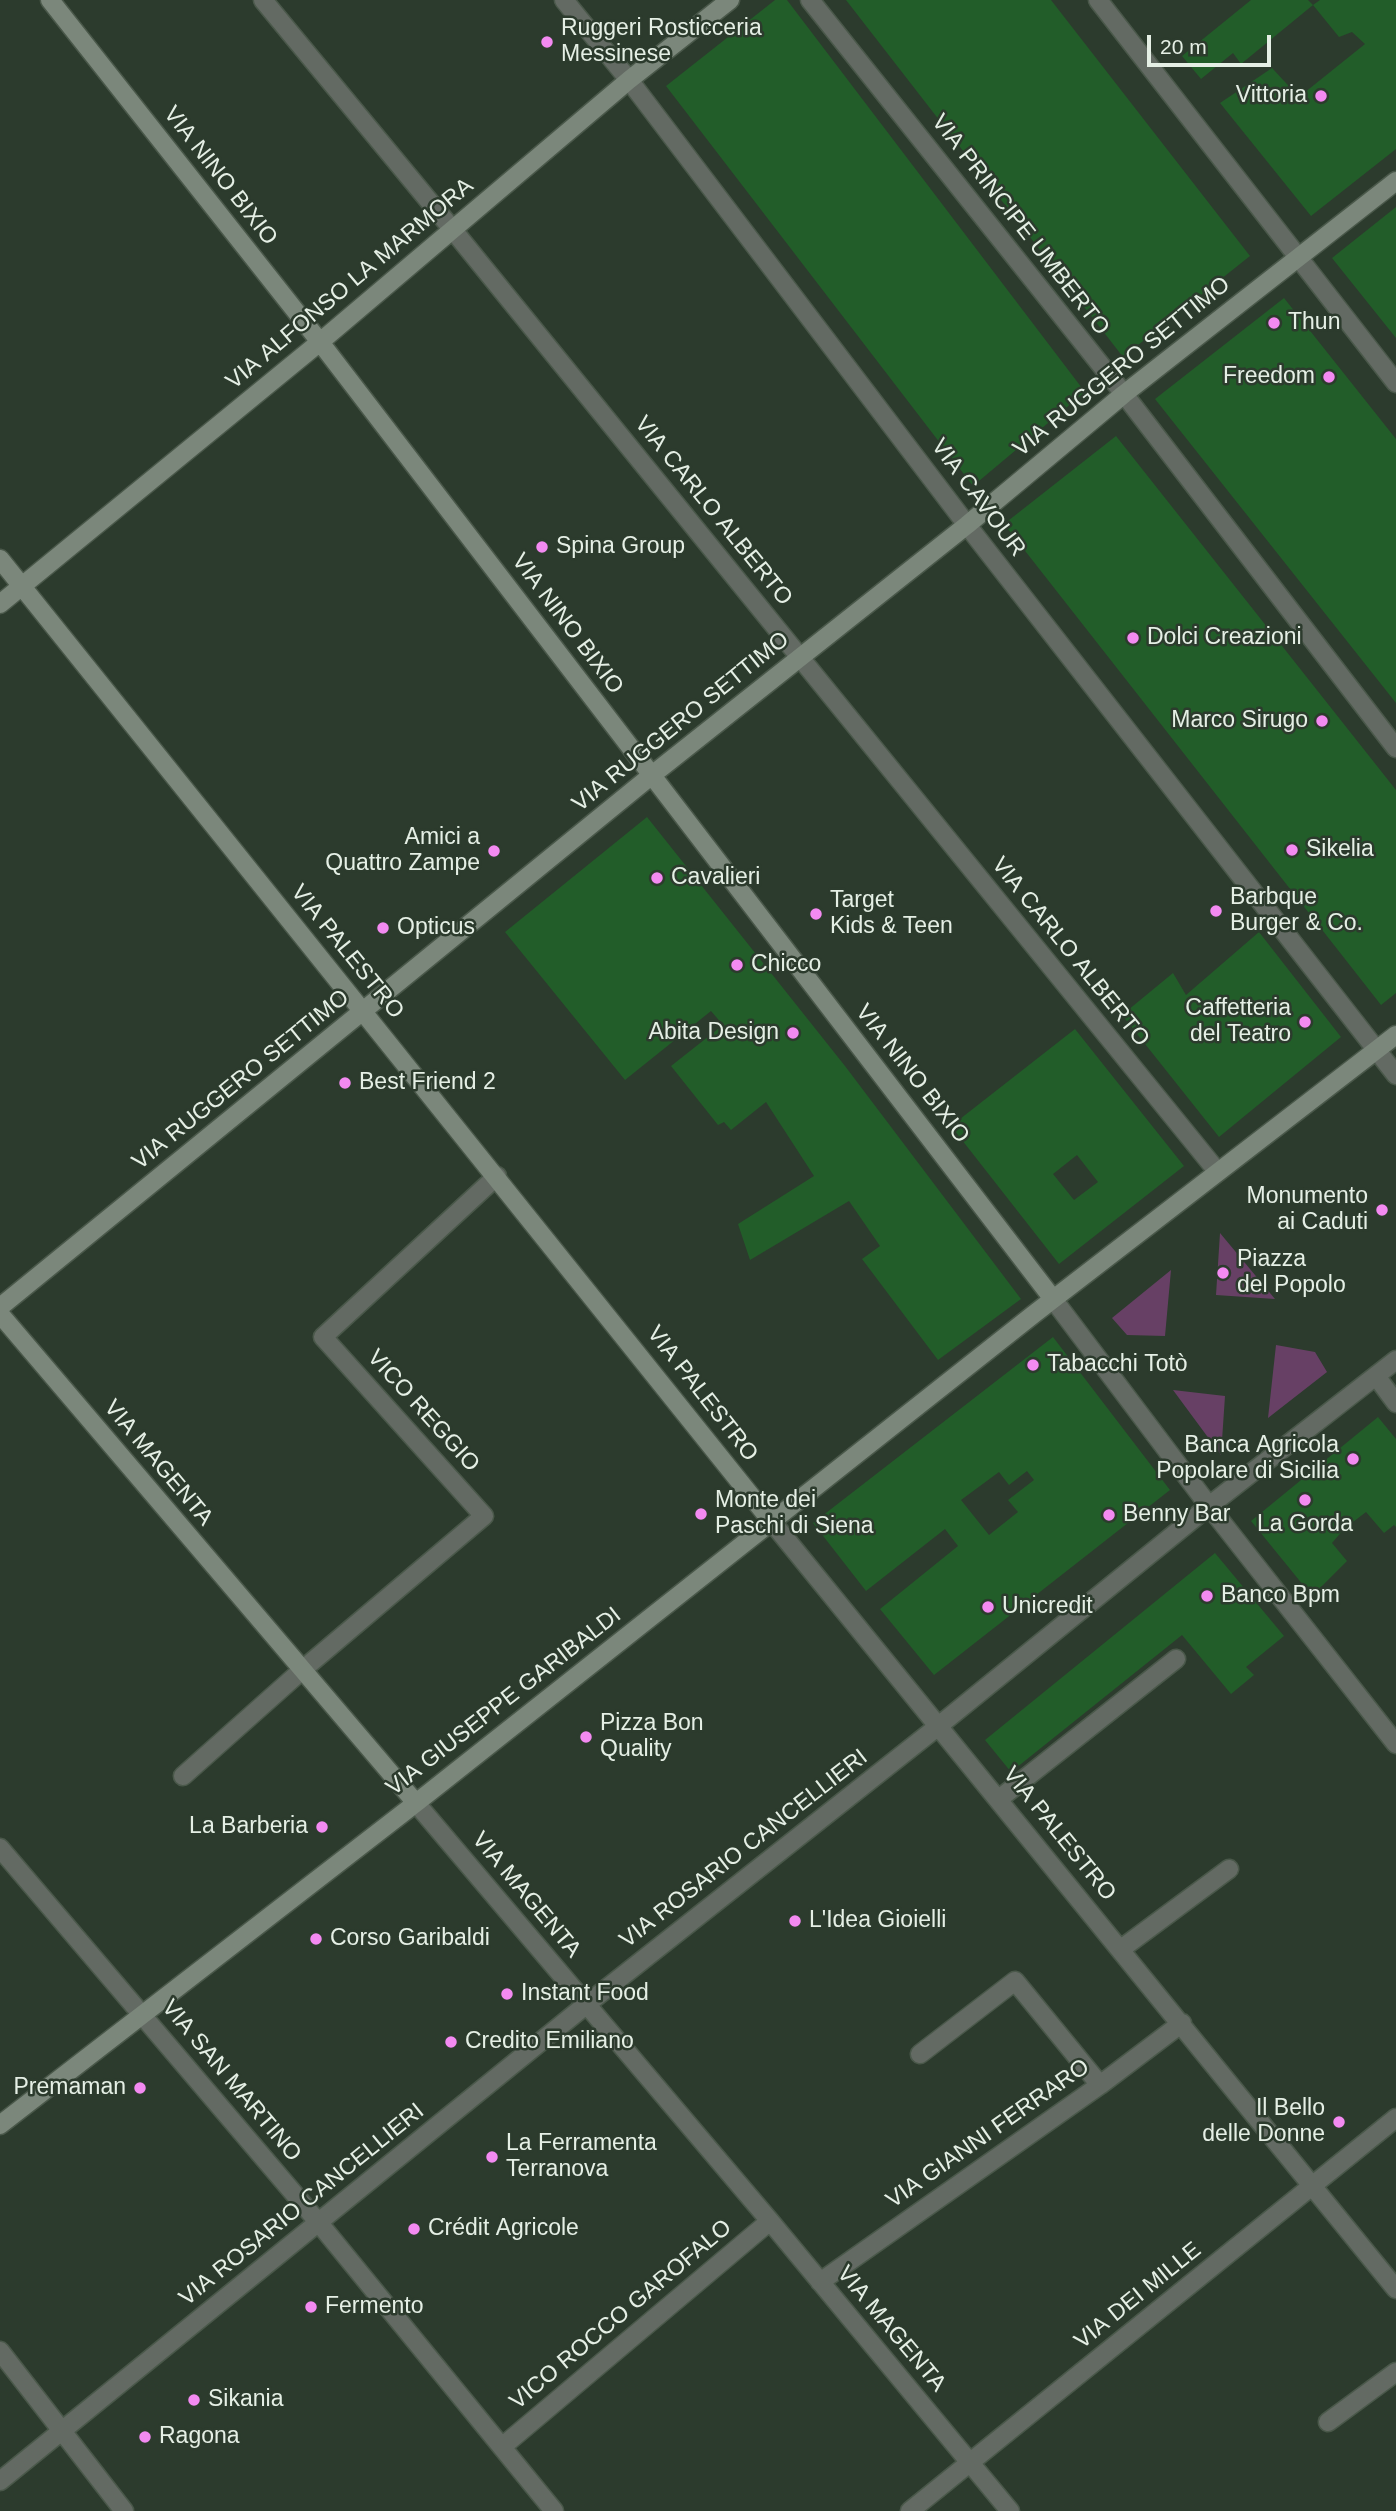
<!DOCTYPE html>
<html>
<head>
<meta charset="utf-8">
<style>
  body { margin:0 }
  #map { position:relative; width:1396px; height:2511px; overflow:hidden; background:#2c3b2d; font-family:Helvetica,sans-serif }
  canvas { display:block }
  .scale { position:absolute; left:1147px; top:35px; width:124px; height:32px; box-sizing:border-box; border:4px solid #e5efe5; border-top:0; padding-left:9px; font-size:21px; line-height:24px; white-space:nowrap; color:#e5efe5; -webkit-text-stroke:5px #2c3b2d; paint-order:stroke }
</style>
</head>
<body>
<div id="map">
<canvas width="1396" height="2511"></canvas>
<div class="scale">20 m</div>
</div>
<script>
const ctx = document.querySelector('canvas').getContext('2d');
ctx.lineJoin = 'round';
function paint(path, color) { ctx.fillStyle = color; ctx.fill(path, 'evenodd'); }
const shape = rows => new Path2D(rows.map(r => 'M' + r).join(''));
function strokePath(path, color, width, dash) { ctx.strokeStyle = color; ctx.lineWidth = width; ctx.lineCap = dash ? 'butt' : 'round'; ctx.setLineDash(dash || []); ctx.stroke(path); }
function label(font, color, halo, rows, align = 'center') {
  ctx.font = font + ' Helvetica,sans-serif'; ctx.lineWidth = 5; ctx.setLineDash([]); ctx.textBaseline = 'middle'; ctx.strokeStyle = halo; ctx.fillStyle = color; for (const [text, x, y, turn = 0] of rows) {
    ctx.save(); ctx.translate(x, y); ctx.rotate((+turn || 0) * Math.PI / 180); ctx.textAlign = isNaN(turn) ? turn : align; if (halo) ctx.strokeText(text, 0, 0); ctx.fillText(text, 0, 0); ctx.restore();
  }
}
paint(shape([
  [1220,1233,1275,1299,1216,1295],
  [1171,1270,1165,1336,1127,1335,1112,1318],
  [1276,1345,1315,1352,1327,1372,1268,1418],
  [1173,1390,1225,1396,1221,1455]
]), '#674065');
paint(shape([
  [775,0,787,0,1085,392,973,486,666,86],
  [846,0,1051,0,1250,256,1123,357],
  [1251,0,1308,0,1313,5,1241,64,1233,53,1201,79,1182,56],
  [1320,0,1396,0,1396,149,1311,216,1220,103,1272,68,1299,97,1365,44,1352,32,1339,37,1313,5],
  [1396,207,1396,338,1332,258],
  [1284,298,1396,439,1396,703,1155,399],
  [1116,436,1396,790,1396,993,1381,1005,1004,524],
  [647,817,845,1066,1021,1299,938,1360,862,1259,880,1246,849,1201,750,1260,738,1224,814,1176,766,1102,731,1130,724,1122,718,1125,671,1066,723,1025,711,1011,625,1080,505,932],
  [1259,932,1341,1037,1219,1137,1122,1015,1173,973,1186,995],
  [1075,1029,1184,1166,1059,1264,951,1126],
  [1077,1155,1098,1182,1074,1200,1053,1174],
  [1053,1337,1170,1490,934,1675,880,1609,958,1546,945,1529,866,1591,813,1523],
  [1027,1471,1034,1480,1008,1500,1018,1512,989,1535,961,1500,999,1472,1009,1485],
  [1378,1417,1396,1439,1396,1527,1394,1525,1384,1533,1366,1512,1344,1529,1332,1543,1347,1561,1312,1596,1251,1521],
  [1215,1553,1284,1636,1246,1667,1254,1675,1231,1694,1182,1635,1011,1772,985,1740]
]), '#225d29');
const street = shape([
  [263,0,453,230,1217,1171],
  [564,0,629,80,967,525,1396,1075],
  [810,0,1124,394,1396,748],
  [1098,0,1396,383],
  [1053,1299,1209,1506,1396,1744],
  [1376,1376,1396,1403],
  [772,1522,1396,2289],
  [183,1776,301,1671,484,1516,323,1337,497,1176],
  [999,1799,1176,1659],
  [416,1803,770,2221,1010,2511],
  [0,1848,319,2223,554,2511],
  [1121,1949,1229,1869],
  [920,2054,1015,1981,1100,2085],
  [820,2282,1100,2085,1182,2023],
  [0,2351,124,2511],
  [1328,2422,1396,2372],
  [503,2446,770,2221],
  [0,2481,587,2004,936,1728,1209,1506,1396,1360],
  [910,2511,1396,2118]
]);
const secondary = shape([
  [50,0,320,342,1053,1299],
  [0,559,772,1522],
  [0,604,320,342,629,80,730,0],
  [0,1307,652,775,967,525,1124,394,1396,181],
  [0,1314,416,1803],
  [0,2125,416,1803,1034,1314,1396,1035]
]);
strokePath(street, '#4a584a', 21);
strokePath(secondary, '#4a584a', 21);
strokePath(street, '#636a63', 18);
strokePath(secondary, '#7b877b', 18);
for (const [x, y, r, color] of [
  [547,42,7,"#f38af1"],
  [1321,96,7,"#f38af1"],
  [1274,323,7,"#f38af1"],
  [1329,377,7,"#f38af1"],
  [542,547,7,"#f38af1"],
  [1133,638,7,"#f38af1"],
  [1322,721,7,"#f38af1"],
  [1292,850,7,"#f38af1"],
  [494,851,7,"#f38af1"],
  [657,878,7,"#f38af1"],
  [1216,911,7,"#f38af1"],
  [816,914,7,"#f38af1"],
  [383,928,7,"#f38af1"],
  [737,965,7,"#f38af1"],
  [1305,1022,7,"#f38af1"],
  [793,1033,7,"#f38af1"],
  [345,1083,7,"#f38af1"],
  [1382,1210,7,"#f38af1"],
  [1223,1273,7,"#f38af1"],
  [1033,1365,7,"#f38af1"],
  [1353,1459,7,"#f38af1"],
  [1305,1500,7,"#f38af1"],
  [701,1514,7,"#f38af1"],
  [1109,1515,7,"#f38af1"],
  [1207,1596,7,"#f38af1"],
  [988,1607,7,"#f38af1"],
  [586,1737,7,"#f38af1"],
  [322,1827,7,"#f38af1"],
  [795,1921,7,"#f38af1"],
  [316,1939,7,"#f38af1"],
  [507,1994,7,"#f38af1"],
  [451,2042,7,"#f38af1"],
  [140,2088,7,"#f38af1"],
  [1339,2122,7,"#f38af1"],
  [492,2157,7,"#f38af1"],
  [414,2229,7,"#f38af1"],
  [311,2307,7,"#f38af1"],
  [194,2400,7,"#f38af1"],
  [145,2437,7,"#f38af1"]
]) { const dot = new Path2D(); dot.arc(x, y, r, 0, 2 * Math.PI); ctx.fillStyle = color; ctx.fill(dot); strokePath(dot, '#2c3b2d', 2.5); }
label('23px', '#e5efe5', '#2c3b2d', [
  ["Ruggeri Rosticceria",561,29],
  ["Messinese",561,55],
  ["Vittoria",1307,96,"right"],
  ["Thun",1288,323],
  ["Freedom",1315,377,"right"],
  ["Spina Group",556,547],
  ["Dolci Creazioni",1147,638],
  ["Marco Sirugo",1308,721,"right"],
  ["Amici a",480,838,"right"],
  ["Quattro Zampe",480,864,"right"],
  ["Sikelia",1306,850],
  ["Cavalieri",671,878],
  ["Barbque",1230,898],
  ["Burger & Co.",1230,924],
  ["Target",830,901],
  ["Kids & Teen",830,927],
  ["Opticus",397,928],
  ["Chicco",751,965],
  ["Caffetteria",1291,1009,"right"],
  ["del Teatro",1291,1035,"right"],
  ["Abita Design",779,1033,"right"],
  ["Best Friend 2",359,1083],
  ["Monumento",1368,1197,"right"],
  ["ai Caduti",1368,1223,"right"],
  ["Piazza",1237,1260],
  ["del Popolo",1237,1286],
  ["Tabacchi Totò",1047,1365],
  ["Banca Agricola",1339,1446,"right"],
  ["Popolare di Sicilia",1339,1472,"right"],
  ["Monte dei",715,1501],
  ["Paschi di Siena",715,1527],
  ["Benny Bar",1123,1515],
  ["La Gorda",1305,1525,"center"],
  ["Banco Bpm",1221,1596],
  ["Unicredit",1002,1607],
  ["Pizza Bon",600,1724],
  ["Quality",600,1750],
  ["La Barberia",308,1827,"right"],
  ["L'Idea Gioielli",809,1921],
  ["Corso Garibaldi",330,1939],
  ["Instant Food",521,1994],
  ["Credito Emiliano",465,2042],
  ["Premaman",126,2088,"right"],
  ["Il Bello",1325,2109,"right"],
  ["delle Donne",1325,2135,"right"],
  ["La Ferramenta",506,2144],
  ["Terranova",506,2170],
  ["Crédit Agricole",428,2229],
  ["Fermento",325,2307],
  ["Sikania",208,2400],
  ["Ragona",159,2437]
], 'left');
label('23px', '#e5efe5', '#2c3b2d', [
  ["VIA NINO BIXIO",220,176,52],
  ["VIA PRINCIPE UMBERTO",1020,225,52],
  ["VIA ALFONSO LA MARMORA",350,284,-40],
  ["VIA RUGGERO SETTIMO",1122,367,-39],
  ["VIA CAVOUR",978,498,53],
  ["VIA CARLO ALBERTO",713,511,51],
  ["VIA NINO BIXIO",567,624,53],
  ["VIA RUGGERO SETTIMO",681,722,-39],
  ["VIA PALESTRO",347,952,51],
  ["VIA CARLO ALBERTO",1070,952,51],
  ["VIA NINO BIXIO",912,1074,52],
  ["VIA RUGGERO SETTIMO",241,1080,-39],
  ["VIA PALESTRO",702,1394,52],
  ["VICO REGGIO",423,1411,48],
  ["VIA MAGENTA",158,1463,50],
  ["VIA GIUSEPPE GARIBALDI",504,1702,-38],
  ["VIA PALESTRO",1059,1834,51],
  ["VIA ROSARIO CANCELLIERI",744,1849,-38],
  ["VIA MAGENTA",526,1895,50],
  ["VIA SAN MARTINO",231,2081,50],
  ["VIA GIANNI FERRARO",988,2134,-35],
  ["VIA ROSARIO CANCELLIERI",302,2205,-39],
  ["VIA DEI MILLE",1138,2296,-39],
  ["VICO ROCCO GAROFALO",621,2315,-40],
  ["VIA MAGENTA",891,2329,50]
]);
</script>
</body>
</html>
